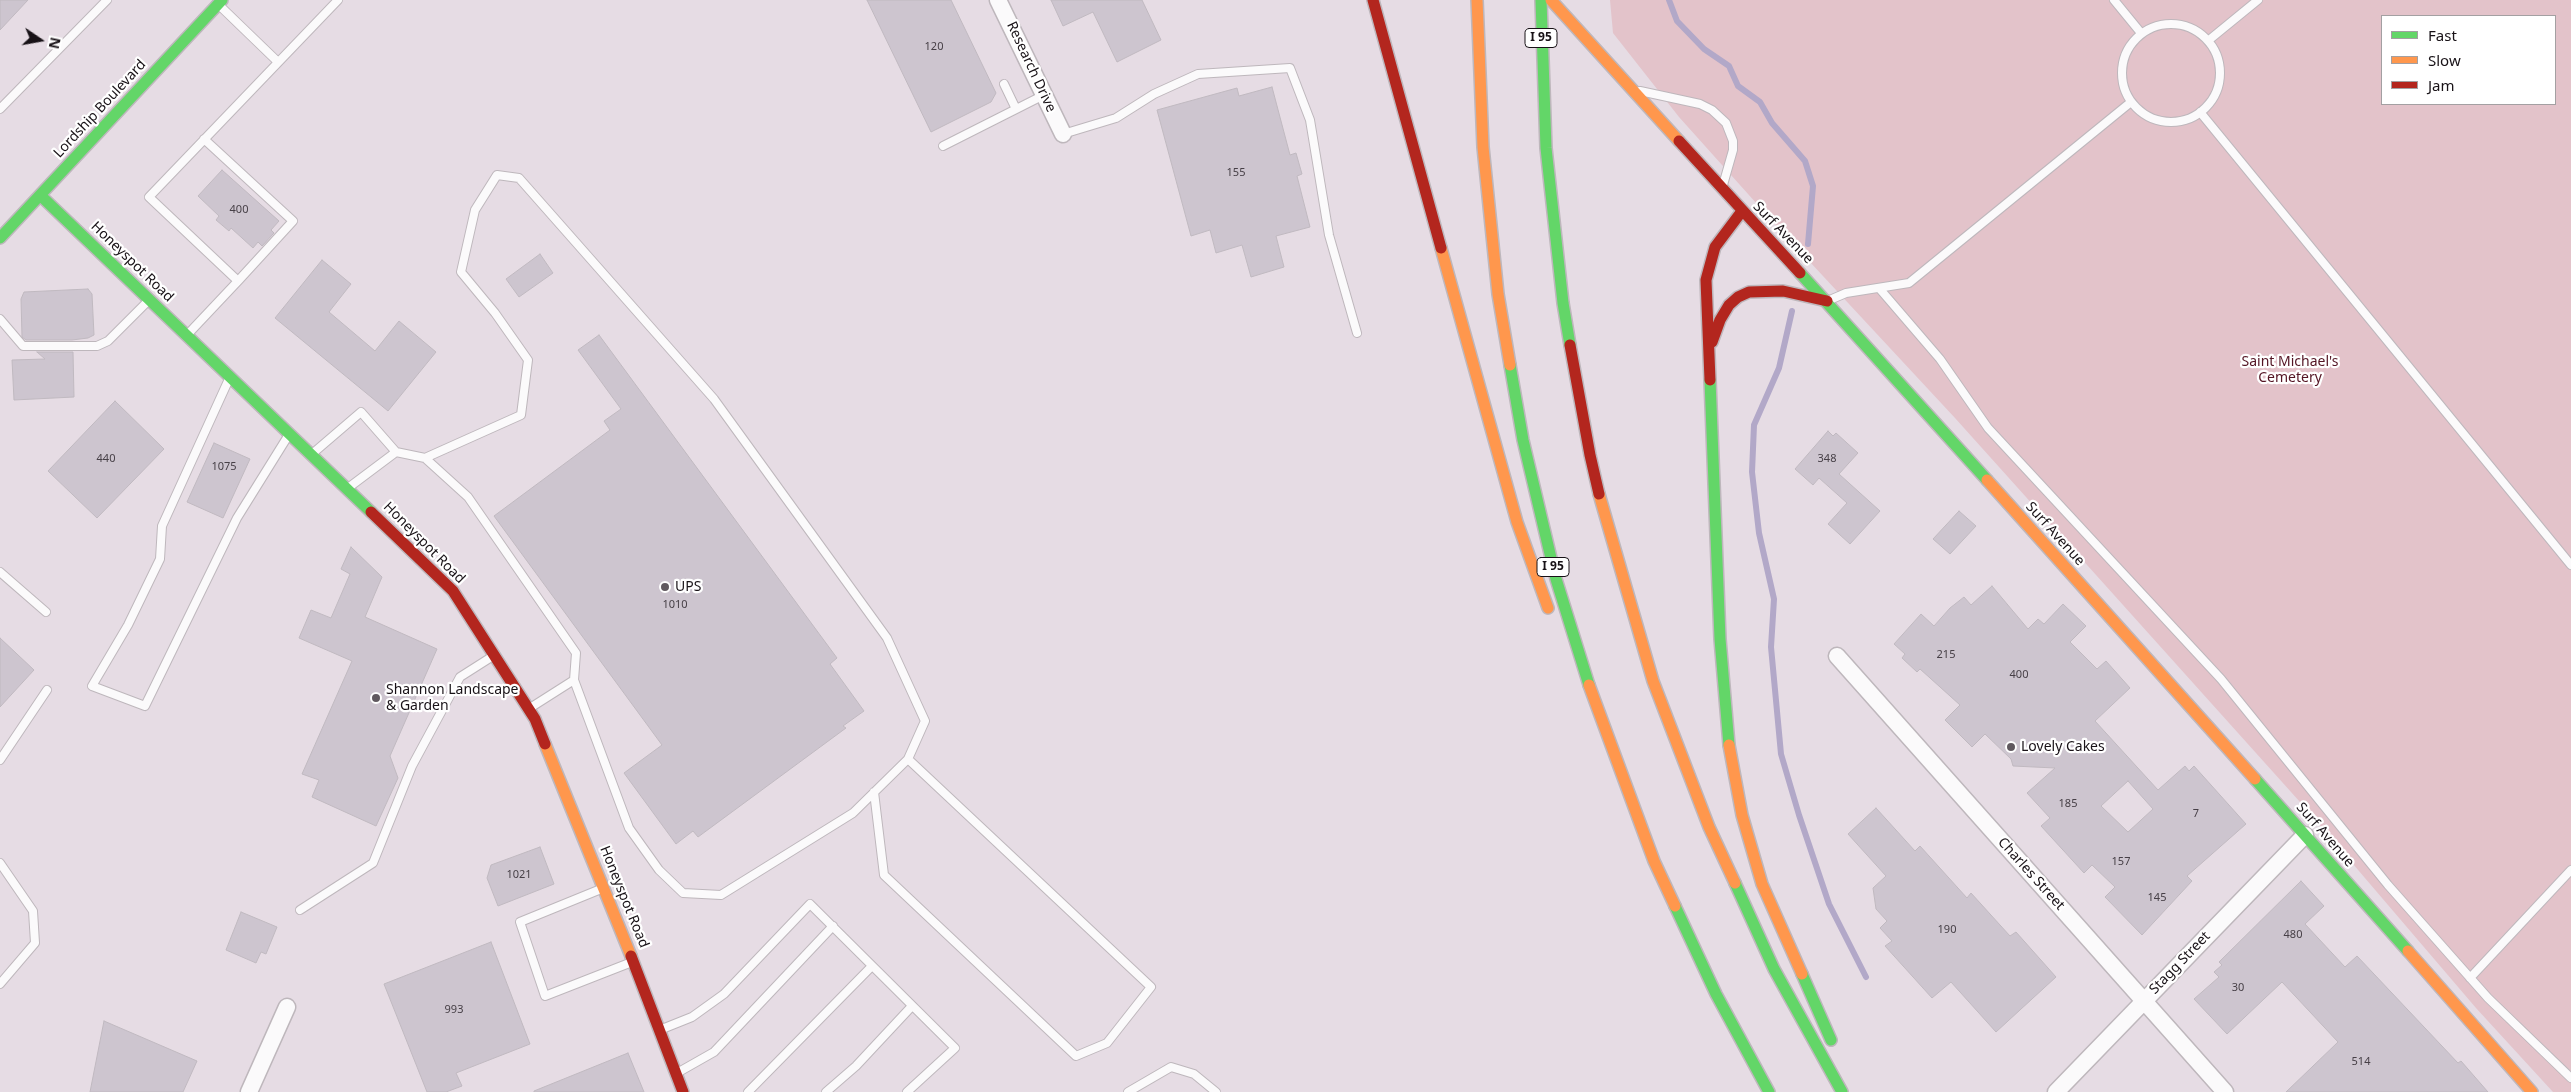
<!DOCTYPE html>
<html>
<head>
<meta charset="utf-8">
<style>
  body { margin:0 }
  #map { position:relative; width:2571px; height:1092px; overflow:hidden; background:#e6dce4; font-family:"Noto Sans",sans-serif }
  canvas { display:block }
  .legend { position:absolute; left:2381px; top:15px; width:175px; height:90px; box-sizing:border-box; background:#fff; border:1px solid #a3a0a2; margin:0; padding:6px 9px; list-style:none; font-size:15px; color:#181217 }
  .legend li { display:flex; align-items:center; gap:10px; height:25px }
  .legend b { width:25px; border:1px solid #a3a0a2 }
  .north { position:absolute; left:15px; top:15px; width:50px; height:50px; -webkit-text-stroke:4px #fff; paint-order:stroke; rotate:102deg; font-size:14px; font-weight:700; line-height:20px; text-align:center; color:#181217 }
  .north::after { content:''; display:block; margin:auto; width:18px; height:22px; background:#181217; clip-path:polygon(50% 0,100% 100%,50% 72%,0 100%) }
</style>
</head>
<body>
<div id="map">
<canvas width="2571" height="1092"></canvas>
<ul class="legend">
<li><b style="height:6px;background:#63d668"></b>Fast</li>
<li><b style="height:6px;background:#ff974d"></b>Slow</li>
<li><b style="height:6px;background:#b3261e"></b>Jam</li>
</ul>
<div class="north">N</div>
</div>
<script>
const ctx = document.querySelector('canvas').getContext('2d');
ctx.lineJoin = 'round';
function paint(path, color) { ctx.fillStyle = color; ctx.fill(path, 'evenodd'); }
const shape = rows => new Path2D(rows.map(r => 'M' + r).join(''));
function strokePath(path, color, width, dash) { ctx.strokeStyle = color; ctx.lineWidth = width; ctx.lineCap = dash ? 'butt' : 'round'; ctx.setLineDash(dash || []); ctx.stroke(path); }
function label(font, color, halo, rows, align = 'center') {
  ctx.font = font + ' "Noto Sans",sans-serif'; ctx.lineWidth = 4.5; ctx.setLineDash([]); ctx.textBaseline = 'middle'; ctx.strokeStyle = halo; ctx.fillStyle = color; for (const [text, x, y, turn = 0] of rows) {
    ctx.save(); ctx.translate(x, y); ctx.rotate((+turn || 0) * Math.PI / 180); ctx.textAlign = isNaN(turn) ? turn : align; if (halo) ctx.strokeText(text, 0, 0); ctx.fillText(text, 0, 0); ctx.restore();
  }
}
paint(shape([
  [1610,0,2571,0,2571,1092,2553,1092,2476,1008,2300,802,1955,418,1783,233,1679,117,1613,33],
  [2382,16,2555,16,2555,104,2382,104]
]), '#e3c3ca');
strokePath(shape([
  [1669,0,1677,21,1704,49,1729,66,1738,86,1760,102,1772,123,1805,161,1813,186,1808,244],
  [1792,311,1779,368,1754,425,1752,472,1759,533,1774,599,1771,647,1781,754,1799,815,1829,904,1866,977]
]), '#b2a8c8', 6);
const building = shape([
  [0,0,28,0,0,30,0,0],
  [867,0,951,0,996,93,991,102,931,132,867,0],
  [1051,0,1142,0,1161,40,1117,62,1093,12,1063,26,1051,0],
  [1272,87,1290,155,1296,153,1302,174,1297,176,1310,227,1276,236,1284,267,1251,277,1242,245,1216,253,1210,230,1191,236,1157,110,1237,88,1239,96,1272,87],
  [222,170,279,221,271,230,274,233,262,246,258,242,253,248,231,228,229,231,216,220,219,216,198,196,222,170],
  [540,254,553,273,519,297,506,279,540,254],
  [322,260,351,284,329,312,375,351,399,321,436,352,388,411,275,318,322,260],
  [88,289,92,294,94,335,88,338,72,340,26,340,22,337,21,299,24,292,88,289],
  [599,335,837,658,830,664,864,711,843,726,846,728,698,837,693,831,676,844,624,773,662,745,494,516,610,430,604,421,621,409,578,350,599,335],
  [37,352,73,352,74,397,14,400,12,360,45,359,37,352],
  [115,401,164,449,97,518,48,471,115,401],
  [1828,431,1833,436,1836,433,1858,453,1839,474,1880,511,1850,544,1828,524,1847,503,1819,478,1813,485,1795,469,1828,431],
  [214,443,250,459,223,518,187,502,214,443],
  [1959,511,1976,526,1950,554,1933,539,1959,511],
  [351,547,382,577,365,617,437,649,390,756,398,778,376,826,312,797,319,780,302,774,352,661,299,638,311,610,331,618,350,574,341,569,351,547],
  [1992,586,2028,629,2038,619,2044,624,2063,604,2086,626,2070,642,2097,669,2106,661,2130,688,2095,721,2158,790,2185,766,2189,771,2194,766,2246,824,2187,876,2192,881,2142,935,2105,897,2115,887,2092,865,2084,873,2041,826,2050,818,2027,793,2055,768,2013,766,2011,759,1985,734,1972,747,1945,720,1960,705,1920,669,1917,672,1902,658,1905,654,1894,644,1921,614,1934,626,1950,608,1964,597,1971,605,1992,586],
  [2128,781,2153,809,2128,832,2101,806,2128,781],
  [0,638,34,670,0,707,0,638],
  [1876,808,1915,851,1920,846,1967,898,1971,893,2010,936,2016,932,2056,977,1996,1032,1951,982,1932,998,1885,946,1892,941,1880,928,1887,921,1876,909,1873,888,1886,876,1848,834,1876,808],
  [540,847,554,884,498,906,487,878,491,865,540,847],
  [2301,881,2324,906,2305,924,2345,967,2357,956,2458,1063,2461,1061,2488,1092,2286,1092,2338,1042,2282,982,2227,1034,2194,999,2219,977,2214,972,2222,965,2219,962,2301,881],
  [241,912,277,927,266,954,261,952,256,963,226,950,241,912],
  [491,942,530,1044,456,1073,462,1086,446,1092,427,1092,384,984,491,942],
  [104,1021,197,1061,183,1092,90,1092,104,1021],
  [628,1053,644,1092,534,1092,534,1091,628,1053]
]);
paint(building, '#cdc5cf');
strokePath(building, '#c0b9c0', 1);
const lane = shape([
  [2114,0,2141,33],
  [220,6,278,62],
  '2122 73a49 49 0 1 1 98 0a49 49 0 1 1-98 0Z',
  [2209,40,2258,0],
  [1004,84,1016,109],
  [1640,91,1700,104,1712,110,1726,123,1733,141,1733,150,1723,185],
  [0,109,107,0],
  [2200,112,2571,565],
  [1063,134,1116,118,1154,94,1198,74,1290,68,1310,120,1329,235,1357,333],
  [204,139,293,221,238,281],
  [943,146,1044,95],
  [1879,288,1940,359,1988,428,2221,679,2388,885,2488,998,2571,1078],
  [1832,299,1846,293,1909,283,2131,102],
  [0,319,23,346,97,346,108,341,148,301],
  [188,334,238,281,149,197,338,0],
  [229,379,162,526,160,559,128,625,92,686,145,706,237,518,288,436],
  [312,454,361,412,396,452],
  [425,458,468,497,576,653,574,680],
  [348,488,396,452,425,458,521,415,528,360,495,313,461,272,475,210,497,175,519,178,714,399,887,638,925,721,908,759,853,813,721,895,683,893,659,870,629,828,574,680,530,708],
  [0,572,46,612],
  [0,760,47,690],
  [874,792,884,875,1076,1056,1107,1043,1151,987,908,759],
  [0,863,33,911,35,943,0,984],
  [601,889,520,922,545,996,632,962],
  [300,910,373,863,412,766,460,677,493,656],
  [2470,978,2571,870],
  [662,1029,692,1017,724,994,810,904,955,1048,907,1092],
  [677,1073,714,1052,833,926],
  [748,1092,872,966],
  [826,1092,856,1066,912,1006],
  [1128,1092,1171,1067,1194,1074,1216,1092]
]);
const street = shape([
  [998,0,1063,134],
  [1837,656,2225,1092],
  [249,1092,287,1007],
  [2056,1092,2305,835]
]);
const fast = shape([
  [1541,0,1546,148,1563,303,1570,345],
  [40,195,371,512],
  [0,238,222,0],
  [1800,273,1987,480],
  [1510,365,1523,440,1556,579,1589,685],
  [1710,380,1720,639,1729,745],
  [2255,779,2408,951],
  [1735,883,1774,969,1842,1092],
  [1675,906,1716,994,1769,1092],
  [1802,974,1831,1040]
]);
const slow = shape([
  [1477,0,1483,147,1498,294,1510,365],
  [1551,0,1679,141],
  [1441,248,1517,522,1548,608],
  [1987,480,2255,779],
  [1599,494,1653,681,1709,827,1735,883],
  [1589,685,1654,861,1675,906],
  [545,744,631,956],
  [1729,745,1742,815,1762,884,1802,974],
  [2408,951,2532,1092]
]);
const jam = shape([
  [1373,0,1441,248],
  [1679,141,1800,273],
  [1712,342,1720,320,1729,305,1738,297,1749,292,1783,291,1827,301],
  [1570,345,1590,455,1599,494],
  [1710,380,1706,280,1715,247,1742,211],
  [371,512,453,591,535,719,545,744],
  [631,956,683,1092]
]);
strokePath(lane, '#beb7bc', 10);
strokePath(street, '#beb7bc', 19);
strokePath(fast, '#beb7bc', 14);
strokePath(slow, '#beb7bc', 14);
strokePath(jam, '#beb7bc', 14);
strokePath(lane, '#fbfafb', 8);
strokePath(street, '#fbfafb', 16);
strokePath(fast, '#63d668', 11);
strokePath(slow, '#ff974d', 11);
strokePath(jam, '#b3261e', 11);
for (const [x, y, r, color] of [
  [665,587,5,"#60595f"],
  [376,698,5,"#60595f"],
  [2011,747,5,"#60595f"]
]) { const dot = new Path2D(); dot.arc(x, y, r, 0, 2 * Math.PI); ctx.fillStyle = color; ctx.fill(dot); strokePath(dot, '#fff', 2); }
label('11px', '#474047', null, [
  ["120",934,47],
  ["155",1236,173],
  ["400",239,210],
  ["440",106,459],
  ["348",1827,459],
  ["1075",224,467],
  ["1010",675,605],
  ["215",1946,655],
  ["400",2019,675],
  ["185",2068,804],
  ["7",2196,814],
  ["157",2121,862],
  ["1021",519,875],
  ["145",2157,898],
  ["190",1947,930],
  ["480",2293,935],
  ["30",2238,988],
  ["993",454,1010],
  ["514",2361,1062]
]);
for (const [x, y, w] of [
  [1541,38,32],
  [1553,567,32]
]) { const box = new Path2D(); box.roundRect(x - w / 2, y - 9.5, w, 19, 4); ctx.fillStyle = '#fff'; ctx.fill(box); strokePath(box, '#181217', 1); }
label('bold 12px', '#181217', null, [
  ["I 95",1541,38],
  ["I 95",1553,567]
]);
label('14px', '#181217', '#fff', [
  ["Research Drive",1031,67,65],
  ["Lordship Boulevard",100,109,-47],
  ["Surf Avenue",1783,233,46],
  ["Honeyspot Road",132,262,44],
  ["Surf Avenue",2055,534,48],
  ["Honeyspot Road",424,543,45],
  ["Surf Avenue",2325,835,49],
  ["Charles Street",2031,874,48],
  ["Honeyspot Road",624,897,68],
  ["Stagg Street",2180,963,-46]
]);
label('14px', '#541524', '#fff', [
  ["Saint Michael's",2290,362],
  ["Cemetery",2290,378]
]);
label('14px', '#181217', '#fff', [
  ["UPS",675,587],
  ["Shannon Landscape",386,690],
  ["& Garden",386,706],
  ["Lovely Cakes",2021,747]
], 'left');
</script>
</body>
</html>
